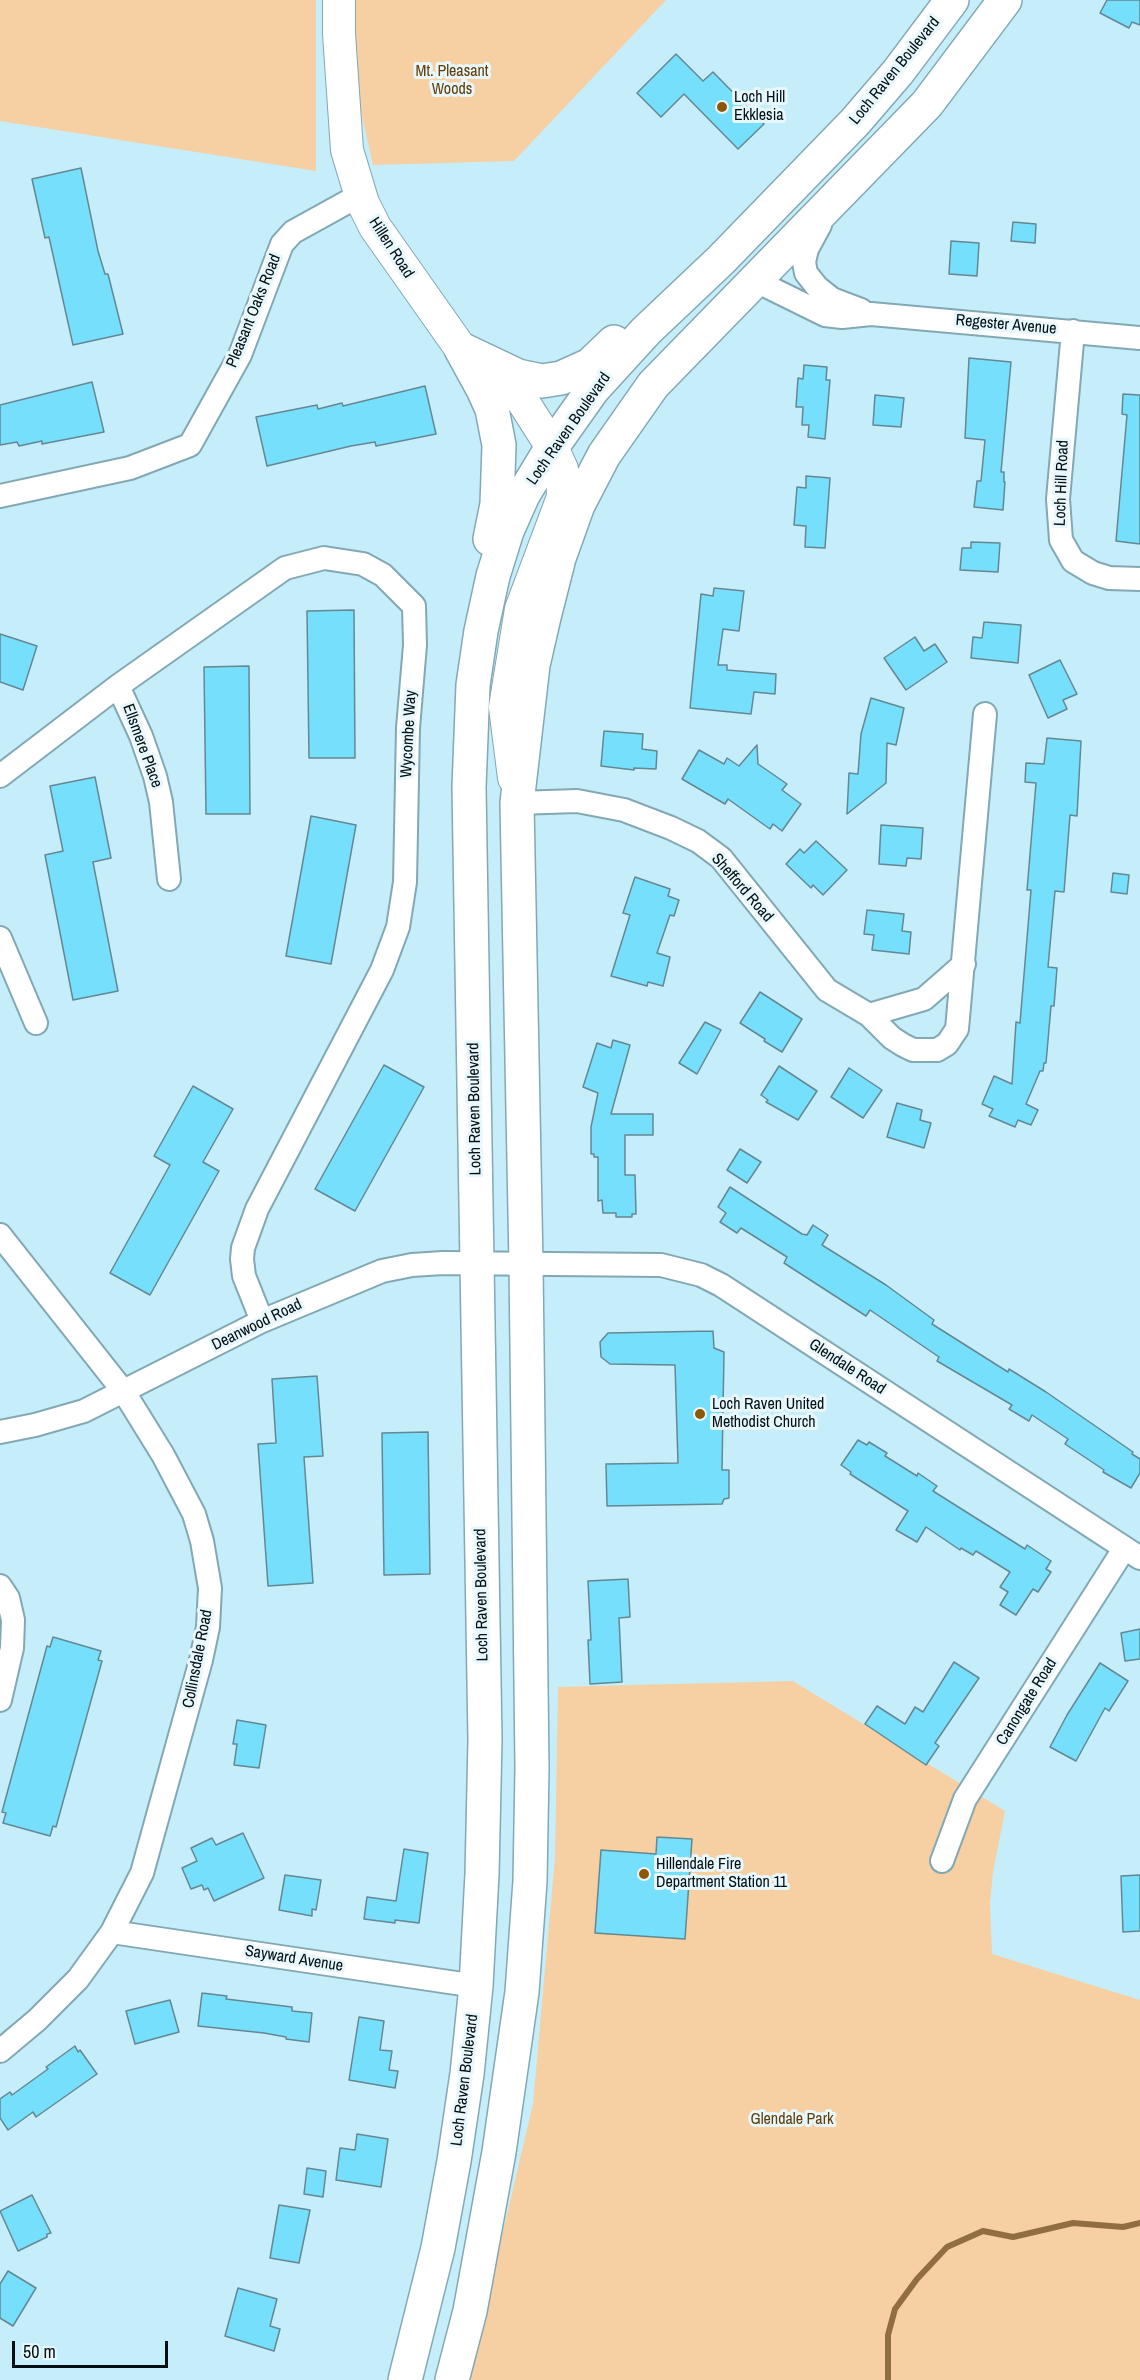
<!DOCTYPE html>
<html>
<head>
<meta charset="utf-8">
<style>
  body { margin:0 }
  #map { position:relative; width:1140px; height:2380px; overflow:hidden; background:#c6eefa; font-family:"Archivo Narrow",sans-serif }
  canvas { display:block }
  .scale { position:absolute; left:12px; top:2341px; width:156px; height:27px; box-sizing:border-box; border:3px solid #020e12; border-top:0; padding-left:8px; font-size:18px; line-height:21px; white-space:nowrap; color:#020e12; -webkit-text-stroke:4px #e7f7fb; paint-order:stroke }
</style>
</head>
<body>
<div id="map">
<canvas width="1140" height="2380"></canvas>
<div class="scale">50 m</div>
</div>
<script>
const ctx = document.querySelector('canvas').getContext('2d');
ctx.lineJoin = 'round';
function paint(path, color) { ctx.fillStyle = color; ctx.fill(path, 'evenodd'); }
const shape = rows => new Path2D(rows.map(r => 'M' + r).join(''));
function strokePath(path, color, width, dash) { ctx.strokeStyle = color; ctx.lineWidth = width; ctx.lineCap = dash ? 'butt' : 'round'; ctx.setLineDash(dash || []); ctx.stroke(path); }
function label(font, color, halo, rows, align = 'center') {
  ctx.font = font + ' "Archivo Narrow",sans-serif'; ctx.lineWidth = 6; ctx.setLineDash([]); ctx.textBaseline = 'middle'; ctx.strokeStyle = halo; ctx.fillStyle = color; for (const [text, x, y, turn = 0] of rows) {
    ctx.save(); ctx.translate(x, y); ctx.rotate((+turn || 0) * Math.PI / 180); ctx.textAlign = isNaN(turn) ? turn : align; if (halo) ctx.strokeText(text, 0, 0); ctx.fillText(text, 0, 0); ctx.restore();
  }
}
paint(shape([
  [0,0,316,0,316,171,0,121],
  [354,0,666,0,514,161,373,165,355,85],
  [793,1681,1005,1811,993,1872,990,1904,992,1954,1140,2000,1140,2380,468,2380,533,2104,555,1858,558,1687]
]), '#f6cfa3');
strokePath(shape([
  [888,2380,888,2335,895,2309,917,2279,947,2247,983,2231,1013,2237,1073,2223,1123,2227,1140,2223]
]), '#916e42', 6);
const building = shape([
  [1107,0,1140,0,1140,25,1132,22,1129,28,1100,13,1107,0],
  [676,54,703,81,713,72,764,124,738,149,684,94,661,117,637,93,676,54],
  [81,168,98,251,105,274,108,274,123,334,73,345,49,237,45,238,32,179,81,168],
  [1013,222,1036,224,1035,243,1011,241,1013,222],
  [951,241,979,243,977,276,949,274,951,241],
  [969,358,1011,362,1001,472,1004,472,1004,482,1005,482,1003,510,974,507,977,481,981,481,985,440,965,438,969,358],
  [804,365,827,367,826,380,830,380,825,439,808,437,809,425,802,425,803,407,796,407,798,378,803,379,804,365],
  [92,382,104,432,42,444,42,441,19,446,17,442,0,445,0,405,92,382],
  [425,386,436,434,376,446,375,442,351,446,267,466,256,417,317,405,318,409,342,403,343,406,425,386],
  [1123,394,1140,395,1140,544,1116,541,1127,415,1122,414,1123,394],
  [875,395,904,398,901,427,873,425,875,395],
  [806,476,830,478,825,548,805,547,806,526,794,525,797,487,806,488,806,476],
  [971,542,1000,543,998,572,960,570,962,548,971,548,971,542],
  [714,588,744,591,739,631,723,629,718,665,727,665,727,670,776,674,775,694,754,692,751,714,690,708,701,594,713,596,714,588],
  [354,610,355,758,309,758,307,611,354,610],
  [984,622,1021,625,1018,663,971,658,973,637,982,638,984,622],
  [0,634,37,646,23,690,0,682,0,634],
  [915,637,924,651,935,644,947,662,906,690,884,658,915,637],
  [1060,660,1077,694,1063,700,1067,709,1048,718,1029,675,1060,660],
  [249,666,250,814,206,814,204,667,249,666],
  [871,698,904,708,896,745,887,743,886,783,847,814,849,773,858,774,861,734,871,698],
  [604,731,643,734,642,749,657,751,656,769,634,768,634,770,601,766,604,731],
  [1047,738,1081,741,1077,816,1070,815,1064,892,1055,891,1048,967,1057,968,1054,1006,1051,1006,1046,1063,1044,1063,1043,1071,1040,1071,1026,1104,1038,1110,1031,1125,1018,1120,1015,1127,989,1116,993,1109,982,1104,994,1076,1012,1084,1016,1022,1020,1023,1031,890,1027,890,1036,783,1025,782,1026,763,1044,764,1047,738],
  [757,745,758,764,787,784,782,790,801,804,782,831,773,824,770,829,728,799,725,804,682,779,699,750,724,764,727,758,739,766,757,745],
  [95,777,111,858,93,862,118,991,73,1000,45,855,63,851,50,786,95,777],
  [311,816,356,825,331,964,286,956,311,816],
  [881,825,923,828,921,859,907,858,906,866,879,864,881,825],
  [816,841,847,870,823,895,813,885,811,888,786,864,800,849,804,853,816,841],
  [1113,873,1129,875,1127,894,1111,892,1113,873],
  [635,877,670,889,668,896,679,900,674,916,670,915,657,953,670,957,663,986,648,982,647,986,611,976,630,915,623,913,635,877],
  [867,910,904,914,902,931,911,932,909,954,872,950,874,935,864,934,867,910],
  [760,992,802,1019,782,1052,764,1041,765,1039,740,1023,760,992],
  [705,1022,721,1030,697,1074,679,1063,705,1022],
  [613,1040,630,1045,611,1114,653,1114,653,1135,625,1135,625,1175,635,1175,636,1214,632,1214,632,1217,616,1217,616,1213,603,1213,602,1200,598,1201,598,1157,594,1157,594,1154,591,1154,591,1127,598,1093,583,1087,597,1043,611,1048,613,1040],
  [384,1065,424,1087,355,1211,315,1189,384,1065],
  [779,1066,817,1091,798,1120,766,1102,768,1100,761,1095,779,1066],
  [849,1068,882,1090,863,1118,831,1097,849,1068],
  [193,1086,233,1109,203,1162,219,1171,150,1295,110,1273,170,1165,154,1156,193,1086],
  [897,1103,922,1110,920,1120,931,1123,924,1148,887,1137,897,1103],
  [740,1149,761,1162,747,1183,727,1170,740,1149],
  [730,1187,802,1234,807,1235,813,1225,828,1235,822,1245,886,1285,934,1320,932,1324,1008,1372,1009,1369,1046,1392,1133,1452,1132,1454,1140,1459,1140,1473,1131,1488,1103,1472,1104,1470,1065,1444,1068,1439,1032,1415,1029,1421,1009,1409,1012,1405,937,1361,939,1357,870,1310,866,1316,784,1263,787,1257,741,1228,737,1233,720,1222,726,1213,718,1207,730,1187],
  [713,1331,714,1348,724,1352,722,1470,729,1470,729,1498,724,1499,722,1504,607,1506,606,1464,678,1463,675,1365,610,1364,601,1357,600,1342,608,1333,713,1331],
  [317,1376,323,1456,304,1457,313,1583,268,1586,258,1444,276,1443,272,1379,317,1376],
  [428,1432,430,1574,384,1575,382,1433,428,1432],
  [858,1440,867,1445,869,1442,887,1453,885,1456,917,1476,918,1473,937,1486,933,1491,1025,1549,1027,1545,1051,1561,1046,1569,1051,1572,1038,1592,1033,1589,1016,1615,1000,1605,1008,1592,1000,1587,1010,1572,976,1551,973,1555,961,1548,960,1550,926,1527,917,1542,896,1530,908,1511,850,1474,851,1472,841,1465,858,1440],
  [628,1579,630,1617,619,1618,622,1682,590,1684,588,1640,591,1640,588,1581,628,1579],
  [1140,1629,1140,1659,1125,1661,1121,1633,1140,1629],
  [53,1637,101,1651,98,1660,102,1661,56,1827,53,1826,50,1836,3,1823,6,1813,2,1812,47,1646,50,1647,53,1637],
  [954,1662,979,1678,935,1743,939,1746,926,1765,865,1724,877,1706,905,1724,915,1707,923,1712,954,1662],
  [1100,1663,1128,1681,1109,1711,1105,1708,1076,1761,1050,1747,1067,1715,1100,1663],
  [237,1720,266,1725,259,1768,234,1765,237,1744,233,1744,237,1720],
  [243,1833,264,1878,214,1901,208,1888,204,1890,202,1885,191,1889,182,1868,197,1861,191,1848,212,1838,216,1845,243,1833],
  [657,1837,692,1839,685,1939,595,1933,601,1850,656,1854,657,1837],
  [404,1849,428,1853,419,1923,395,1920,395,1923,364,1919,367,1897,396,1901,404,1849],
  [285,1875,321,1880,316,1910,312,1909,312,1916,279,1910,285,1875],
  [1140,1875,1140,1931,1123,1932,1121,1876,1140,1875],
  [202,1993,227,1996,226,1999,292,2007,292,2011,312,2013,309,2042,286,2039,286,2037,264,2033,198,2026,202,1993],
  [170,2000,179,2032,135,2044,126,2011,170,2000],
  [359,2017,384,2021,380,2050,392,2051,389,2070,398,2071,395,2088,349,2080,359,2017],
  [75,2046,78,2052,80,2050,97,2074,36,2117,33,2112,8,2130,0,2118,0,2099,10,2092,12,2095,48,2069,46,2067,75,2046],
  [357,2134,388,2139,381,2187,336,2180,340,2148,355,2150,357,2134],
  [307,2168,326,2171,323,2197,304,2194,307,2168],
  [32,2195,51,2233,47,2234,47,2237,18,2251,0,2211,32,2195],
  [279,2205,310,2210,299,2263,270,2258,279,2205],
  [8,2271,36,2288,13,2326,0,2318,0,2284,8,2271],
  [238,2288,277,2299,270,2326,280,2329,274,2351,225,2336,238,2288]
]);
paint(building, '#76dffc');
strokePath(building, '#648893', 1.5);
const street = shape([
  [820,225,807,249,804,262,806,273,817,287,832,299,861,310],
  [754,280,825,315,842,317,871,314,1140,338],
  [1073,331,1058,499,1061,540,1073,561,1093,573,1109,578,1140,579],
  [0,496,130,468,190,445,240,355,282,244,293,232,360,195],
  [118,686,141,736,155,776,161,802,169,879],
  [0,776,118,686,285,568,324,558,363,564,383,575,414,606,415,645,408,728,405,882,398,927,382,970,257,1209,243,1248,242,1259,244,1276,262,1321],
  [517,803,577,801,624,810,671,828,698,841,721,858,827,990,869,1015,892,1038,903,1045,913,1050,937,1050,947,1044,957,1029,985,714],
  [0,938,36,1023],
  [869,1015,924,999,964,964],
  [0,1235,124,1392,163,1455,194,1514,202,1541,210,1588,208,1627,201,1660,142,1873,112,1932,78,1979,37,2020,0,2051],
  [0,1432,35,1425,84,1411,262,1321,382,1271,412,1265,443,1263,661,1265,701,1275,721,1285,1140,1558],
  [0,1586,8,1598,13,1620,12,1648,0,1700],
  [942,1861,965,1799,1124,1549],
  [112,1932,476,1986]
]);
const secondary = shape([
  [339,0,339,34,347,150,363,203,375,227,461,349,522,400,552,447,562,469,563,497,521,609,505,707,514,778]
]);
const primary = shape([
  [461,349,518,376,542,381,561,378,590,365,614,342],
  [461,349,483,389,492,409,499,445,497,504,490,539],
  [405,2380,438,2248,454,2161,467,2074,476,1986,482,1874,485,1740,469,787,473,685,481,631,493,576,507,531,523,495,552,447,593,389,646,331,721,260,855,122,898,72,952,0],
  [452,2380,470,2311,499,2152,522,1992,530,1881,532,1768,526,1264,517,803,533,665,544,617,559,558,578,505,604,455,653,385,927,104,1005,0]
]);
strokePath(street, '#82a8b4', 26);
strokePath(secondary, '#82a8b4', 34);
strokePath(primary, '#82a8b4', 36);
strokePath(street, '#fff', 22);
strokePath(secondary, '#fff', 32);
strokePath(primary, '#fff', 33);
for (const [x, y, r, color] of [
  [722,107,6,"#8c5805"],
  [700,1414,6,"#8c5805"],
  [644,1874,6,"#8c5805"]
]) { const dot = new Path2D(); dot.arc(x, y, r, 0, 2 * Math.PI); ctx.fillStyle = color; ctx.fill(dot); strokePath(dot, '#e7f7fb', 2); }
label('16px', '#020e12', '#e7f7fb', [
  ["Loch Raven Boulevard",895,71,-51],
  ["Hillen Road",391,248,57],
  ["Pleasant Oaks Road",254,311,-68],
  ["Regester Avenue",1006,325,5],
  ["Loch Raven Boulevard",569,429,-55],
  ["Loch Hill Road",1062,483,-88],
  ["Wycombe Way",409,734,-87],
  ["Ellsmere Place",142,746,70],
  ["Shefford Road",742,888,49],
  ["Loch Raven Boulevard",475,1109,-91],
  ["Deanwood Road",257,1325,-26],
  ["Glendale Road",847,1367,33],
  ["Loch Raven Boulevard",482,1595,-91],
  ["Collinsdale Road",198,1659,-79],
  ["Canongate Road",1027,1702,-58],
  ["Sayward Avenue",294,1959,9],
  ["Loch Raven Boulevard",465,2080,-83]
]);
label('16px', '#613c06', '#e7f7fb', [
  ["Mt. Pleasant",452,72],
  ["Woods",452,90],
  ["Glendale Park",792,2120]
]);
label('16px', '#020e12', '#e7f7fb', [
  ["Loch Hill",734,98],
  ["Ekklesia",734,116],
  ["Loch Raven United",712,1405],
  ["Methodist Church",712,1423],
  ["Hillendale Fire",656,1865],
  ["Department Station 11",656,1883]
], 'left');
</script>
</body>
</html>
